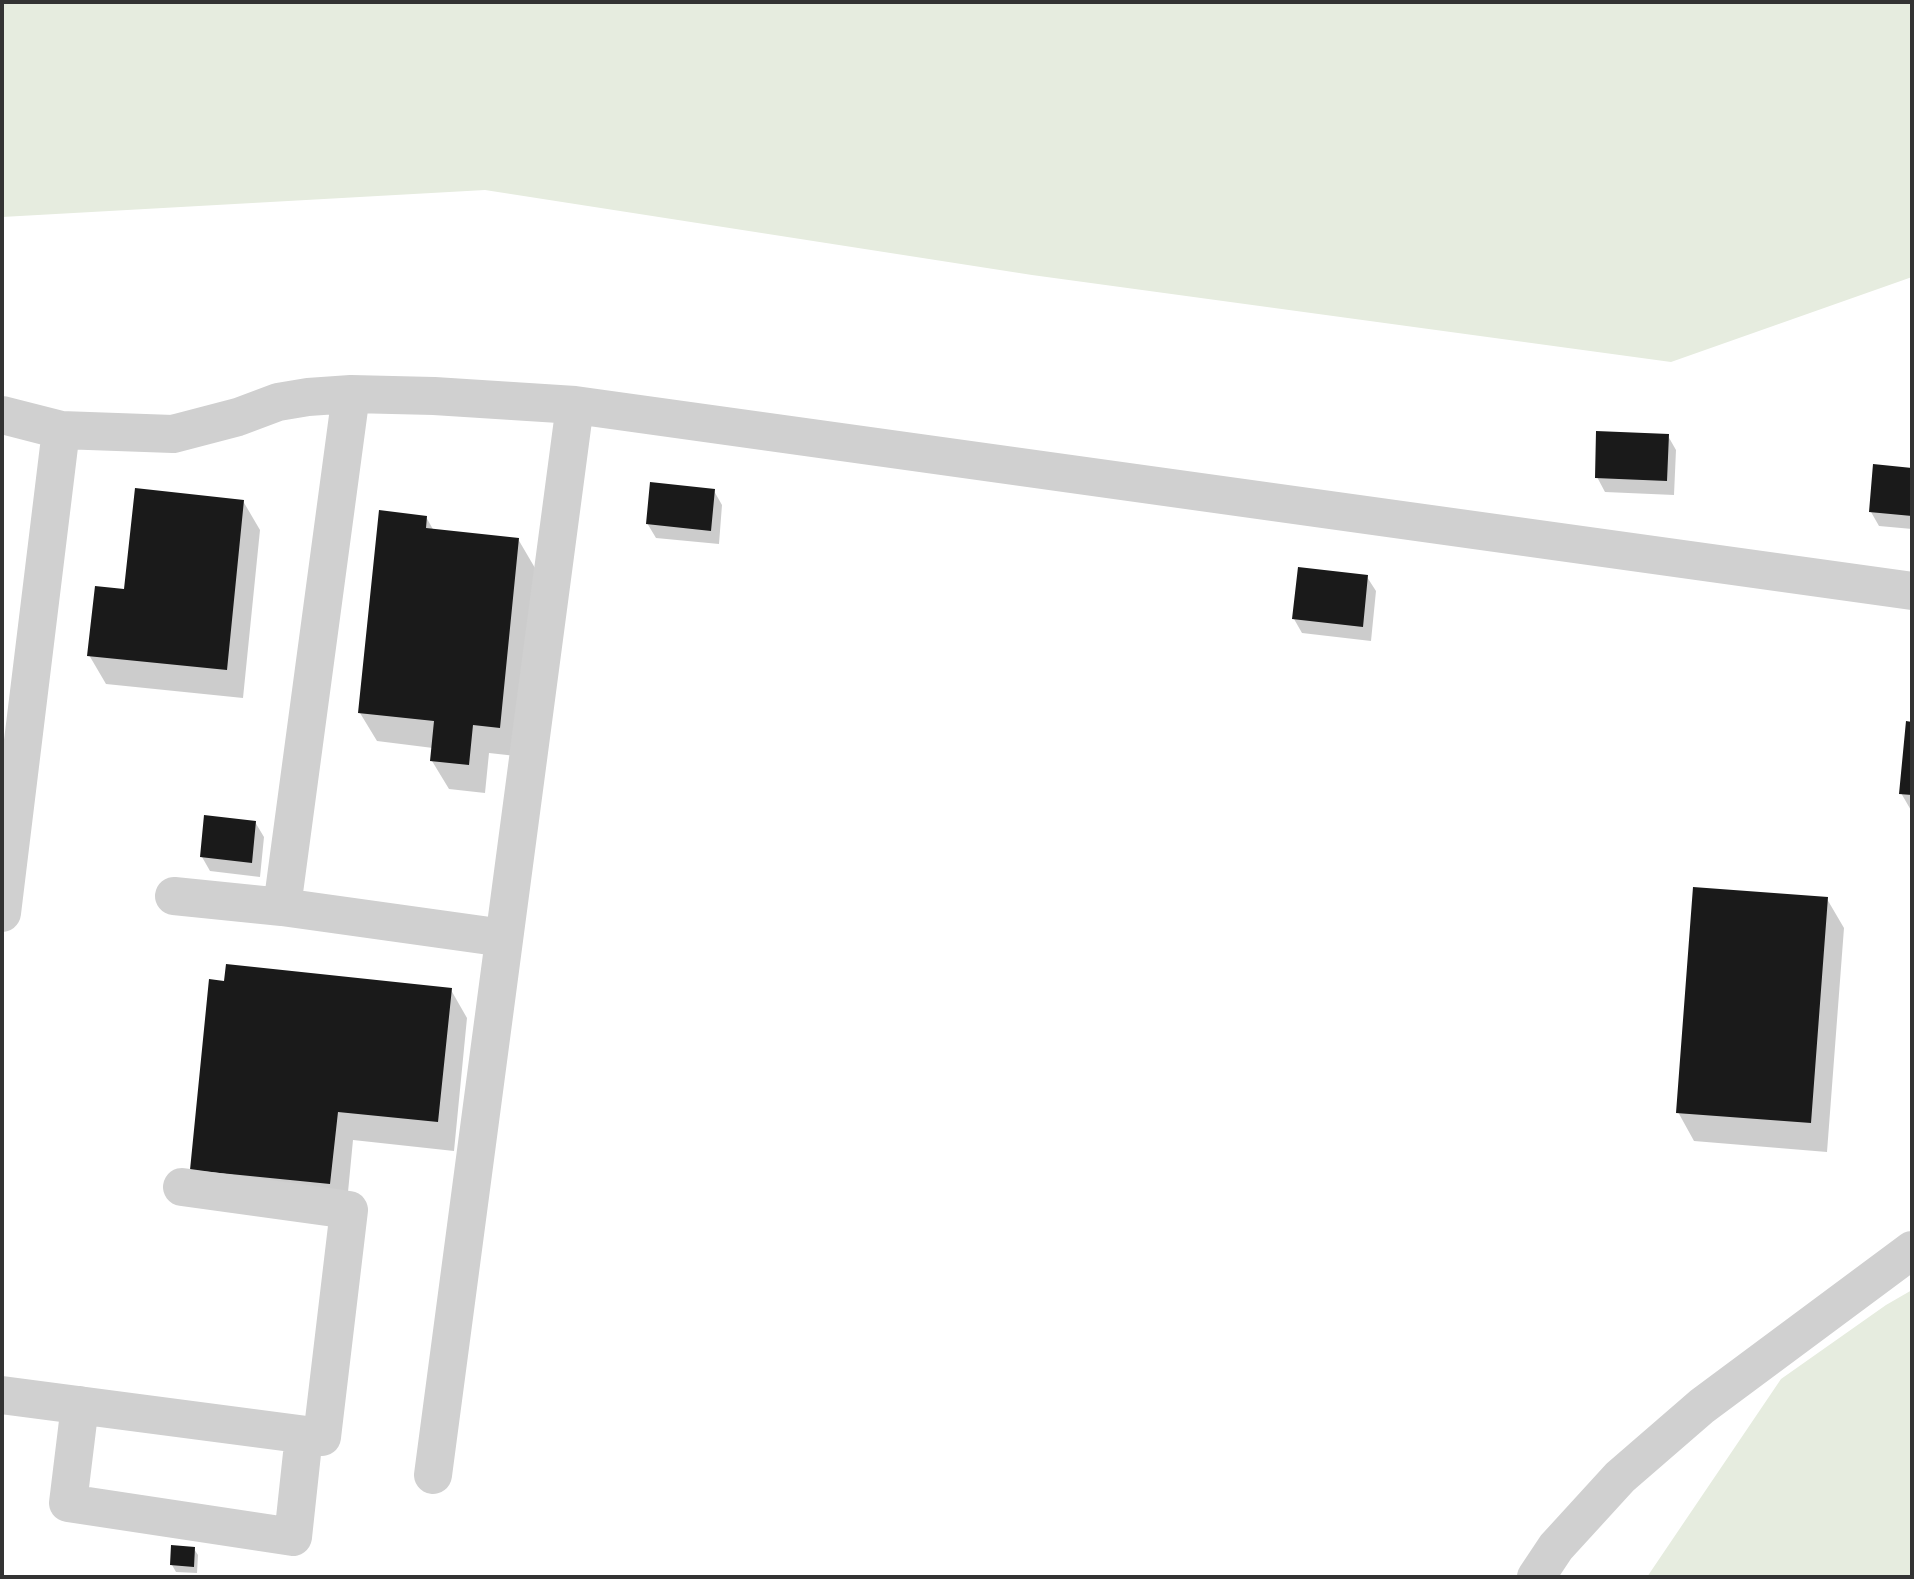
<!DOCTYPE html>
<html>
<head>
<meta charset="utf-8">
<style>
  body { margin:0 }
  #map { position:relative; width:1914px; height:1579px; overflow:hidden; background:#fff; font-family:Helvetica,sans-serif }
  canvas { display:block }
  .frame { position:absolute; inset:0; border:4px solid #333; pointer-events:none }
</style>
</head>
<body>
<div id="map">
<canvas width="1914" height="1579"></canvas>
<div class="frame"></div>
</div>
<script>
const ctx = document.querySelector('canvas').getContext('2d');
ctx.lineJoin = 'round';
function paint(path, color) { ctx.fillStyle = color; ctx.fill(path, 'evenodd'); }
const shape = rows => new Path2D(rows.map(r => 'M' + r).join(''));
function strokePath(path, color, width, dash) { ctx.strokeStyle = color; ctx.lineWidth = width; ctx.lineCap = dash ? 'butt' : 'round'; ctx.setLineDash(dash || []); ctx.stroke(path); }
paint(shape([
  [2,2,1912,2,1912,277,1671,362,1032,275,485,190,2,217],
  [1912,1290,1912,1577,1647,1577,1781,1379,1886,1305]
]), '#e6ecdf');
paint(shape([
  [1668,436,1676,450,1674,495,1605,492,1597,477],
  [1874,466,1912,469,1912,529,1879,526,1871,512],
  [714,491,722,505,719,544,656,538,647,523],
  [243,501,260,530,243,698,106,684,89,655],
  [426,517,434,531,518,539,535,568,516,756,489,753,485,793,449,789,432,761,433,748,377,741,360,713],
  [1367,577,1376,591,1371,641,1302,633,1294,619],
  [1907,723,1912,723,1912,812,1901,793],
  [255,822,264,837,260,877,210,871,202,857],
  [1827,899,1844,928,1827,1152,1694,1141,1678,1112],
  [451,990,467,1018,454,1151,353,1140,346,1213,192,1170],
  [194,1549,198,1555,197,1573,176,1572,172,1565]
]), '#0003');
paint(shape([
  [1596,431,1669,434,1667,481,1595,478],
  [1873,464,1912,468,1912,516,1869,512],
  [650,482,715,489,711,531,646,524],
  [135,488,244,500,227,670,87,656,95,586,124,589],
  [379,510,427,516,426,528,519,538,500,728,473,725,469,765,430,761,434,721,358,713],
  [1298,567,1368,575,1363,627,1292,619],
  [1906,721,1912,722,1912,795,1899,794],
  [204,815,256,821,252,863,200,857],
  [1693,887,1828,897,1811,1123,1676,1113],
  [226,964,452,988,438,1122,338,1112,330,1184,190,1170,209,979,224,981],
  [171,1545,195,1547,194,1567,170,1565]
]), '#1a1a1a');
strokePath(shape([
  [2,415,61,430,173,434,238,417,278,402,308,397,351,394,434,396,575,405,1912,591],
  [174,896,282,907,504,938],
  [282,907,351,394],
  [2,913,61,430],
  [2,1395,322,1437,349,1210,182,1187],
  [80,1405,68,1503,293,1537,304,1435],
  [433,1475,575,405],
  [1536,1577,1556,1547,1620,1477,1702,1406,1912,1250]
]), '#d0d0d0', 38);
</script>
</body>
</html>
